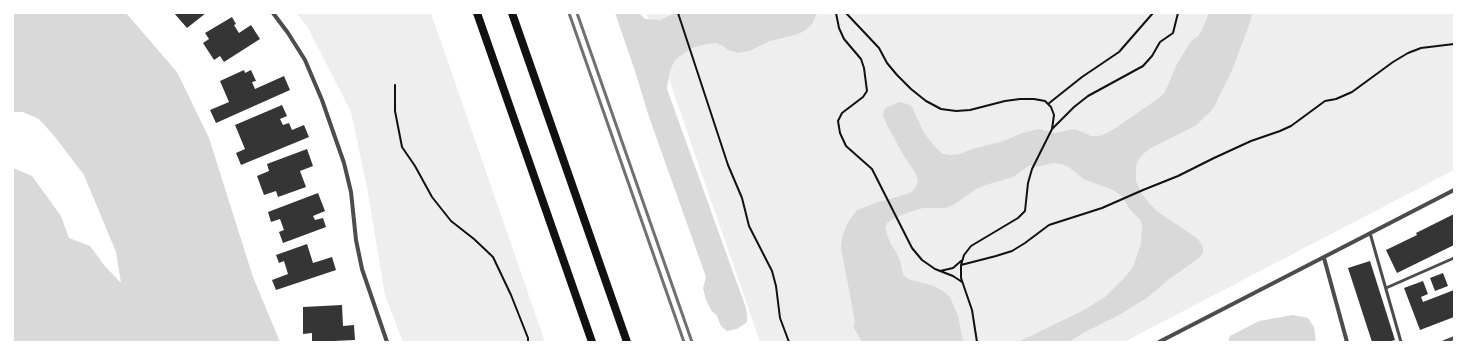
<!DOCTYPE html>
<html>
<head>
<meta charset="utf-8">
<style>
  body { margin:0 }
  #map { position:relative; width:1467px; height:355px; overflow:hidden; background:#fff; font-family:"Roboto Serif",serif }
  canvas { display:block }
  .frame { position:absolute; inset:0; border:14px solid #fff; pointer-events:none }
</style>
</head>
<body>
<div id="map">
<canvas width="1467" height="355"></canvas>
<div class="frame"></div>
</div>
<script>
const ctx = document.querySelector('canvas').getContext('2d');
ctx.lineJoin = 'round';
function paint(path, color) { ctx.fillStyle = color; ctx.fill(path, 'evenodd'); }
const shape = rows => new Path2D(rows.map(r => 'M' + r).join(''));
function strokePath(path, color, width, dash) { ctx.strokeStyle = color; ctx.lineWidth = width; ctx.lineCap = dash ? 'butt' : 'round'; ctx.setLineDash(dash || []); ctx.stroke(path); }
paint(shape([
  [296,13,431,13,545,342,403,342,385,295,368,193,351,112,307,26],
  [646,13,1454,13,1454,170,1124,342,760,342]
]), '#eee');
paint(shape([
  [13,13,126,13,177,72,209,138,253,277,280,342,13,342,13,168,32,176,61,216,69,238,90,246,104,265,121,283,116,252,84,175,55,137,39,119,23,112,13,112],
  [615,13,639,13,645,19,660,20,675,13,817,13,812,24,806,30,798,34,770,41,749,51,738,53,728,50,723,46,716,43,702,45,692,48,684,53,675,60,670,70,667,89,746,308,747,316,747,322,737,329,727,331,721,326,717,316,711,310,706,300,703,288,706,277,648,114,635,71],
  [1209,13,1252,13,1250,22,1233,68,1215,105,1210,112,1195,126,1151,148,1143,154,1137,162,1136,169,1136,181,1141,193,1149,203,1158,212,1198,239,1203,247,1203,253,1198,259,1169,279,1148,297,1119,315,1083,333,1069,342,1018,342,1082,311,1105,297,1126,276,1134,265,1141,243,1142,227,1141,221,1129,208,1122,196,1116,192,1109,188,1085,180,1070,168,1062,164,1054,163,1035,167,1030,165,1013,177,989,184,978,188,953,205,946,208,923,208,909,212,893,219,887,223,885,228,890,243,895,250,900,260,903,275,908,279,934,286,943,291,950,297,958,316,963,342,862,342,853,326,855,324,851,300,841,248,842,237,848,222,857,210,878,202,887,200,912,192,916,187,918,181,916,174,904,156,887,125,883,116,884,110,887,107,900,102,907,104,912,107,924,133,936,148,943,154,951,155,960,154,972,149,1004,141,1022,133,1039,129,1054,133,1075,129,1091,136,1099,136,1107,133,1114,129,1159,98,1165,92,1176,66,1191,41,1198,36,1202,30],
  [1293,315,1308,318,1314,327,1316,342,1228,342,1230,336,1259,321]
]), '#d9d9d9');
paint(shape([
  [174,13,206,13,187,28],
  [232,17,236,24,234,25,239,33,251,25,260,39,224,62,220,56,214,60,203,43,209,39,205,33],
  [244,70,245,73,251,70,256,81,252,82,255,89,284,76,290,90,216,123,210,110,229,102,220,81],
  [282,105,287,116,280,119,283,125,289,123,292,130,304,125,309,137,241,165,236,153,245,149,235,125],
  [307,149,313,166,300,171,306,187,278,197,276,191,264,195,257,176,269,171,267,164],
  [318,193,325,211,313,216,315,220,323,218,326,227,283,243,279,232,284,230,280,219,271,222,268,212],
  [1454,214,1454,245,1397,273,1386,250,1417,235,1416,233],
  [307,244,313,263,332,257,336,270,276,290,272,280,288,274,284,261,279,263,276,255],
  [1370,261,1395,340,1388,342,1372,342,1348,268],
  [1443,273,1448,286,1435,291,1430,278],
  [1423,281,1428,294,1421,297,1423,302,1454,290,1454,317,1420,330,1404,288],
  [342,305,343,326,354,325,355,340,312,342,312,333,303,334,303,307]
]), '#353535');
strokePath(shape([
  [678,13,728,165,742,198,749,226,772,271,776,286,780,318,789,342],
  [836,13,839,28,844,39,861,59,864,68,867,91,863,97,842,113,838,121,840,133,846,146,872,169,912,248,922,260,935,269,953,276,962,282],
  [846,13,879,48,887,63,897,75,911,89,926,101,941,109,956,111,970,110,1005,101,1020,99,1034,99,1045,101,1051,107,1054,115,1052,129,1032,169,1028,183,1025,211,1018,218,971,246,964,255,961,265,961,278,972,310,977,342],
  [395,85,395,111,402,147,415,166,432,197,451,221,474,239,493,257,511,295,528,338,528,342],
  [1048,104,1082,77,1119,52,1153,13],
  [1052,129,1074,107,1088,96,1143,66,1152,56,1160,42,1173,33,1178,13],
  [961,265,996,256,1012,251,1025,243,1049,225,1102,208,1143,190,1178,176,1214,158,1251,141,1280,131,1291,126,1325,101,1336,99,1352,92,1393,62,1408,53,1421,48,1454,44],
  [940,271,953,268,961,261]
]), '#111', 2);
strokePath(shape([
  [1370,233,1401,342],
  [1386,288,1454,258]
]), '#4c4c4c', 3);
strokePath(shape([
  [273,13,288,33,305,60,322,100,344,163,351,192,356,240,362,269,387,342],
  [1324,258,1347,342],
  [1159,342,1454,190],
  [1444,342,1454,338]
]), '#4c4c4c', 4);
strokePath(shape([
  [477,13,592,342],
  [512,13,627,342]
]), '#111', 8);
strokePath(shape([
  [569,13,684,342],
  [577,13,692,342]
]), '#707070', 3);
</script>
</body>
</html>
